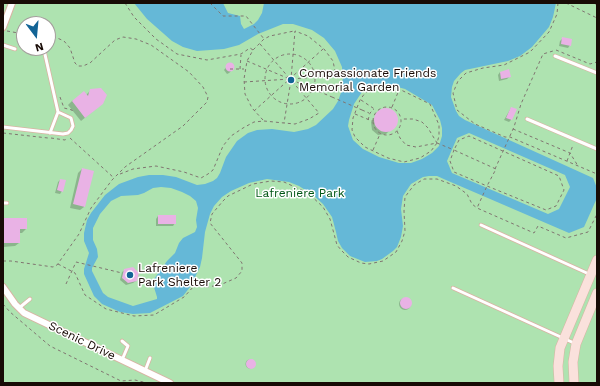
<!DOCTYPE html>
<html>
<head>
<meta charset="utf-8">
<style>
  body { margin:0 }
  #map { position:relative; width:600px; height:386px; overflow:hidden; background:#fef6f2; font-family:"Work Sans",sans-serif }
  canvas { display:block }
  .frame { position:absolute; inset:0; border:4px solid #180b06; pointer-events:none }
  .north { position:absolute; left:16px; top:16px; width:40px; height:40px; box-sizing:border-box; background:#fff; border:1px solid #a39d9b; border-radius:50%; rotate:164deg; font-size:11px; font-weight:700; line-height:16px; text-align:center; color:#180b06 }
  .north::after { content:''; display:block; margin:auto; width:14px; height:18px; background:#136496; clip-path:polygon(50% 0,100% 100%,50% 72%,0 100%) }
</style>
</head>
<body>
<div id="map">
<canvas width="600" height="386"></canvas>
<div class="frame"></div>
<div class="north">N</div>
</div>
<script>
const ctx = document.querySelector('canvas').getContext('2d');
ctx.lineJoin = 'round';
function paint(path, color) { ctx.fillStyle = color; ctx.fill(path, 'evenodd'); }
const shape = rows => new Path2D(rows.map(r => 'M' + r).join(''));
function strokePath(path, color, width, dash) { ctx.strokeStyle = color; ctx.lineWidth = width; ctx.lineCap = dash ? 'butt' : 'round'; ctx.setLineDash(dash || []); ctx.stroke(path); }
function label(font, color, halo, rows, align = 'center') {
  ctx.font = font + ' "Work Sans",sans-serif'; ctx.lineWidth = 3; ctx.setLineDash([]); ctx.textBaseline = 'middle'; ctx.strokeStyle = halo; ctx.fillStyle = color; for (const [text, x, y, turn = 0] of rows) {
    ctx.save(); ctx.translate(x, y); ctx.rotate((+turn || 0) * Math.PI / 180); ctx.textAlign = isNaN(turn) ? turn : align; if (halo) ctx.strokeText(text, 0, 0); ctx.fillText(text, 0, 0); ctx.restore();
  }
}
paint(shape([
  [3,3,597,3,597,383,3,383],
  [24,24,48,24,48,48,24,48]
]), '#aee3b0');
paint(shape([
  [134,3,223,3,228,13,240,16,241,24,244,29,254,24,258,20,262,13,264,3,556,3,553,17,549,27,532,47,520,56,508,61,465,70,461,73,454,81,452,87,451,97,456,111,459,116,465,120,593,178,597,188,597,198,584,227,569,233,446,180,437,176,429,176,423,177,411,184,403,196,401,209,403,226,401,237,397,247,393,251,382,259,377,261,365,262,350,256,342,248,338,241,336,232,332,217,323,204,313,195,299,186,289,182,267,179,249,183,231,191,222,197,214,206,210,214,205,232,202,258,200,267,190,287,183,296,150,313,133,314,120,312,102,304,94,296,84,274,84,269,89,253,84,241,84,233,87,220,91,213,105,195,119,184,138,177,149,175,163,175,176,177,197,185,205,184,213,181,217,178,220,173,226,157,237,141,248,133,257,130,272,129,294,132,308,129,316,125,333,109,338,101,343,87,342,67,335,51,324,38,312,30,293,24,283,24,258,34,239,45,224,49,197,51,183,47,172,41,147,19],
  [375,84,387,84,405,89,432,105,440,120,442,128,442,136,439,146,432,153,422,159,411,163,399,163,379,157,363,149,353,140,348,126,349,120,354,104,362,92,368,87],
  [469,133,565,175,570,187,559,209,548,214,452,173,447,161,457,138],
  [161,187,171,188,182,192,190,196,196,201,198,208,196,220,197,227,195,232,183,238,179,243,175,253,167,261,154,279,153,284,157,297,157,299,133,306,108,297,103,293,92,271,92,268,98,257,97,249,93,240,93,228,100,214,111,201,121,196,138,195,144,193,153,188]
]), '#65b8d7');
paint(shape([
  [563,38,570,45,568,48,559,46,560,41],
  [231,64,233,65,234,68,229,73,227,74,224,70,228,65],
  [500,72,510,76,507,79,499,81,498,75],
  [91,90,103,103,81,121,68,105,72,101,86,95],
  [511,108,511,120,509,122,504,120],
  [384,109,389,109,393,111,396,115,396,124,386,134,378,135,372,130,371,122,380,111],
  [82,169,84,207,80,210,70,208,78,173],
  [60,180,62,191,60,194,55,193,58,182],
  [158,216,175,223,173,226,156,226,156,219],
  [4,219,26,229,22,233,19,233,19,243,15,246,3,247,3,221],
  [125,270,136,281,133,283,126,285,120,280,122,272],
  '399 304a6 6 0 1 1 12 0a6 6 0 1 1-12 0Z',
  '245.5 364a4.5 4.5 0 1 1 9 0a4.5 4.5 0 1 1-9 0Z'
]), '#0003');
paint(shape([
  [562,37,572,39,571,46,561,44],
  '225.5 67a4.5 4.5 0 1 1 9 0a4.5 4.5 0 1 1-9 0Z',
  [509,69,511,77,501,79,500,72],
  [101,88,107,95,103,104,85,118,72,101,84,91,88,96,90,89],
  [511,107,517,109,512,120,506,118],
  '374 120a12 12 0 1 1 24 0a12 12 0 1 1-24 0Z',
  [82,168,94,171,85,207,73,204],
  [60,179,66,180,63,192,57,190],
  [158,215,176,215,176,224,158,224],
  [4,218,27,218,27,229,20,229,20,243,4,243],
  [133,267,139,273,137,281,128,283,122,278,124,269],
  '400 303a6 6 0 1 1 12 0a6 6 0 1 1-12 0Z',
  '246 364a5 5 0 1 1 10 0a5 5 0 1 1-10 0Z'
]), '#e9b2e5');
const lane = shape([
  [3,45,15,49],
  [555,56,597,73],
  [527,119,597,149],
  [3,127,63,134,68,133,71,130,73,126,71,118,58,112,44,50],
  [50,133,58,112],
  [3,203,7,203],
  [481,225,589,274],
  [453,288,574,343],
  [19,308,30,299],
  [122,341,128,346,122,360],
  [145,371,150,358]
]);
const street = shape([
  [3,27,12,3],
  [3,287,15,304,24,313,170,383]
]);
const secondary = shape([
  [559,383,558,366,560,348,597,260],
  [574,383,573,362,576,344,597,293]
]);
strokePath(lane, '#d9b3a3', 4.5);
strokePath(street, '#d9b3a3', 8);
strokePath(secondary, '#d9b3a3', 10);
strokePath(shape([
  [125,3,134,17,156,39,177,54,207,60,241,54,250,48,253,50],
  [210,3,223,16,246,16,264,39],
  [558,3,557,14,549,32,530,52,504,65,483,68,466,73,458,81,453,93,457,110,475,124,505,137,510,137,597,174],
  [566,3,597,18],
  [594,3,597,5],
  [7,31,24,34],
  [260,44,290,79],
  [556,50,590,64,597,62],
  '265 79a25 25 0 1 1 50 0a25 25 0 1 1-50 0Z',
  [247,61,332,97],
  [230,69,244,69],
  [240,69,241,55],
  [244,82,336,76,333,61,324,49,308,36,295,31,291,79],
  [373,87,386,87,399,89,430,104,439,125,439,136,437,143,431,151,420,158,404,162,388,158,365,147,355,137,352,130,353,118,360,100,365,93,373,87],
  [60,97,64,108,72,110,73,113],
  [361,100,376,110],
  '373 121a14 14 0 1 1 28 0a14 14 0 1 1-28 0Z',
  [392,107,399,90],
  [362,110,369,113],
  [254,111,323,49],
  [355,114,372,121],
  [263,120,252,108,245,94,244,79,247,61,253,50,264,39,270,36,294,31],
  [368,120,370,113,374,109],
  [513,129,570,153,578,166],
  [397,131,400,138,406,145,416,147,437,143,428,128,422,122,413,119,401,119],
  [3,133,48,138],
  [51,138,65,140,68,138],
  [70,138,114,178],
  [437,143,454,150,450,161,454,172,487,186,546,210,556,206,564,190,559,176,469,136,459,140,454,150,496,169,487,186,477,208,534,233,538,226,566,238,588,232,597,214],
  [373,150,380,134],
  [567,161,573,145],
  [495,169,514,127,521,104,543,54,553,51],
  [120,174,133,169,156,166,184,172,201,178,208,174,213,170,223,146,231,136,243,128,254,122,264,121,284,123,295,124,309,119,319,113,291,80,284,123],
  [3,261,11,261,53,267,57,265,79,234,91,208,112,180,125,167,183,126,207,102,208,97,203,87,189,72,151,45,136,39,123,37,115,40,90,63,83,66,78,66,75,63,70,48,64,41,55,37,48,36],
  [58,264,75,273,85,295,106,309,134,316,154,315,184,297,195,285,207,287,220,285,236,278,242,271,242,263,210,223,212,214,223,201,228,196,253,184,271,181,284,182,308,193,323,207,330,219,337,245,341,250,348,257,361,263,369,264,383,261,396,252,402,241,405,231,404,211,405,197,414,185,424,179,437,179,456,186,467,194,472,204,477,208],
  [66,284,76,262,122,273],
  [3,304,10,312,50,346,121,381,135,380,147,383]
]), '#807570', 1, [3, 3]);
strokePath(lane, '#fff', 3);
strokePath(street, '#fff', 6);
strokePath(secondary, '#fae1dc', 9);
strokePath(shape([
  [332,97,362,110]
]), '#807570', 1, [3, 3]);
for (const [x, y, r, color] of [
  [291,80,4,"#136496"],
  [130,275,4,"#136496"]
]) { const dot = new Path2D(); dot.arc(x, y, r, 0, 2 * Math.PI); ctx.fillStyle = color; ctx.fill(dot); strokePath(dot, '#fff', 1.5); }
label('12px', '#180b06', '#fff', [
  ["Compassionate Friends",299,73],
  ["Memorial Garden",299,87],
  ["Lafreniere",138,268],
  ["Park Shelter 2",138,282]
], 'left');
label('12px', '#005615', '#fff', [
  ["Lafreniere Park",300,193]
]);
label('12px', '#180b06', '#fff', [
  ["Scenic Drive",82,341,26]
]);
</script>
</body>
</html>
